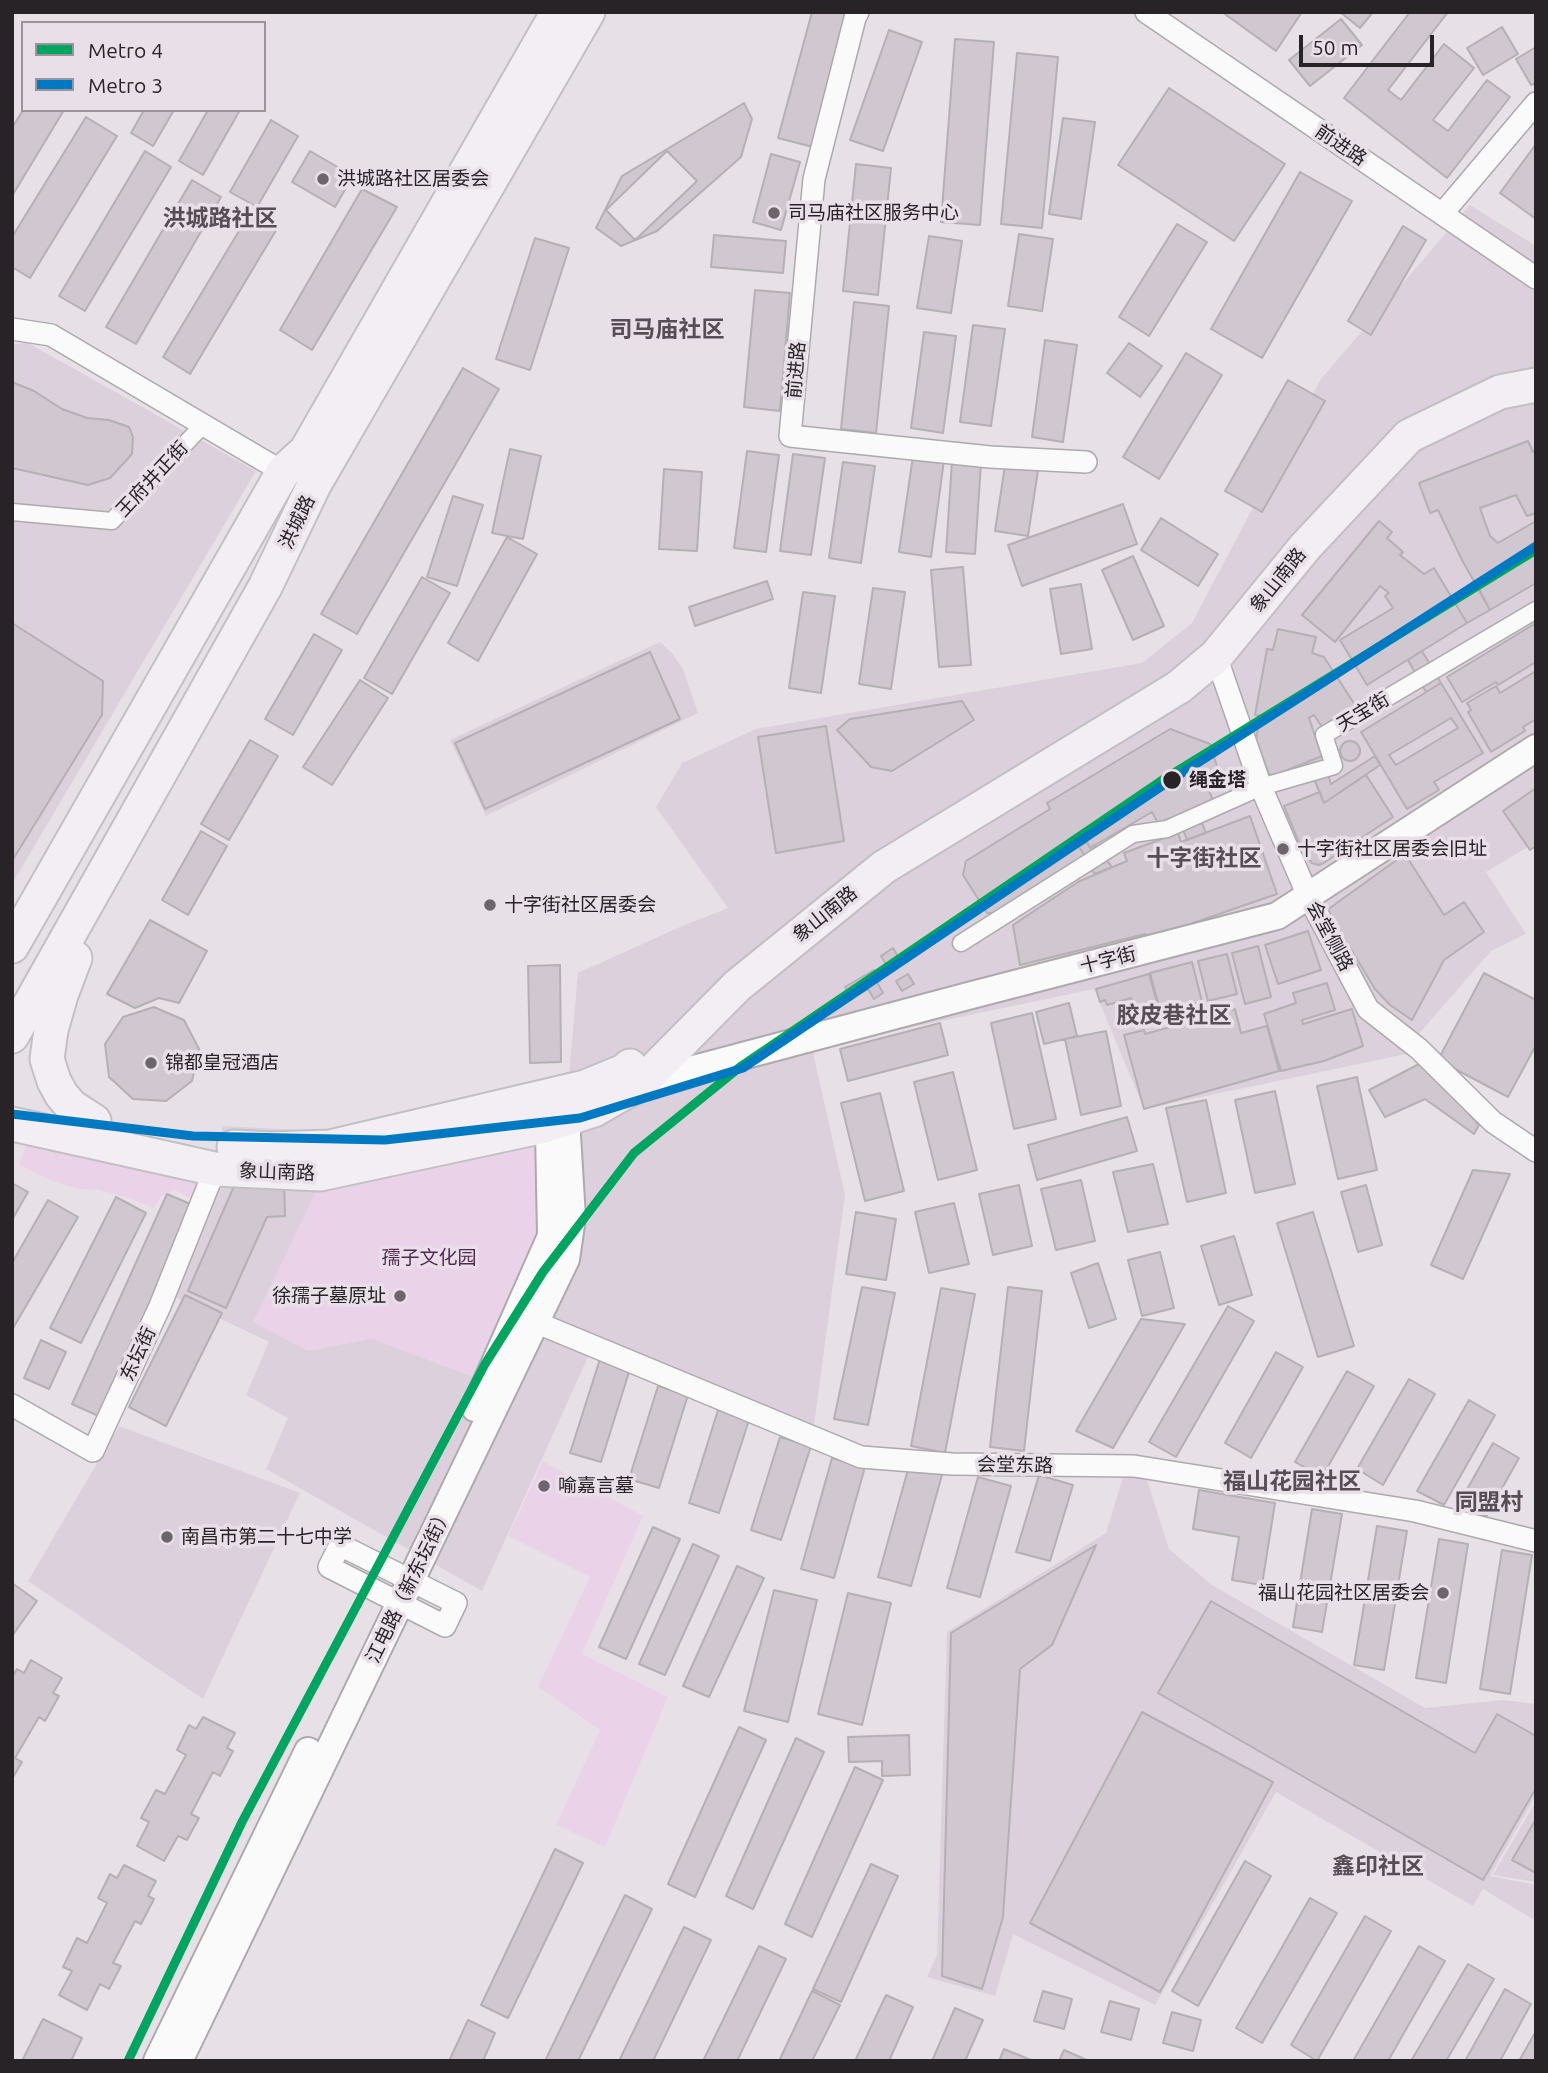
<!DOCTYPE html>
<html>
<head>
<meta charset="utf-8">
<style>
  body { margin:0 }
  #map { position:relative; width:1548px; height:2073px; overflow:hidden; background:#e7e1e7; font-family:Ubuntu,sans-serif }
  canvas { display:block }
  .frame { position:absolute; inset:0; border:14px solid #272327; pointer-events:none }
  .legend { position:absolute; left:21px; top:21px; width:245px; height:91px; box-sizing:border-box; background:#e9dfe9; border:2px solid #9b949b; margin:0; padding:9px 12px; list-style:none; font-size:21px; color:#272327 }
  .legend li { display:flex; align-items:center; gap:14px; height:35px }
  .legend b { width:35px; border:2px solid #9b949b }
  .scale { position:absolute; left:1299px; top:35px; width:135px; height:32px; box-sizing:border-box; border:4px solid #272327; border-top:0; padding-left:9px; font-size:21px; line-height:24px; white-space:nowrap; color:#272327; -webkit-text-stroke:5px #e9dfe9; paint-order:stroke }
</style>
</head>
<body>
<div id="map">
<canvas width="1548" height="2073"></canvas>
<div class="frame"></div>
<ul class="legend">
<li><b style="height:9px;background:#00a560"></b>Metro 4</li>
<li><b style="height:9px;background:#0079c3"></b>Metro 3</li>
</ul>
<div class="scale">50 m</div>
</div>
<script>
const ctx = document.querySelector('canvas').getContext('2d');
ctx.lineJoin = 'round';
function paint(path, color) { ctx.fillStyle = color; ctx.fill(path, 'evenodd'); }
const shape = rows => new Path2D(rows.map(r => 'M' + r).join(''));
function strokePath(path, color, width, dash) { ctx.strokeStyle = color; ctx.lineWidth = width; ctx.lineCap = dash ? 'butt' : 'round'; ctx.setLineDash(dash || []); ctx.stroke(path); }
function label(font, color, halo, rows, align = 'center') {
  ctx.font = font + ' Ubuntu,"Noto Sans SC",sans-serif'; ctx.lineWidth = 7; ctx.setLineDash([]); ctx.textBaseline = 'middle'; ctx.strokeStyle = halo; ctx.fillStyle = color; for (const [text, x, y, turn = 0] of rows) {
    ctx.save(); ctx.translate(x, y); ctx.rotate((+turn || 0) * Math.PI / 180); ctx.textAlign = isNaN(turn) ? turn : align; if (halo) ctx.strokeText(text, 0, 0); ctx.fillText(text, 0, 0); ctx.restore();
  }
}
paint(shape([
  [1470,205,1536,246,1536,842,1486,872,1526,934,1491,951,1416,1037,1406,1054,1144,1109,1094,989,812,1048,845,1195,814,1425,597,1337,482,1591,266,1469,288,1418,246,1395,269,1342,171,1295,223,1126,319,1131,568,1087,578,973,680,927,728,908,656,807,682,763,756,729,1142,663,1192,623,1321,379],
  [28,343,256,471,12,884,12,344],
  [660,642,672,653,683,669,698,713,486,816,450,740],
  [119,1426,300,1493,203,1699,28,1581],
  [1124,1474,1146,1477,1169,1549,1212,1585,1425,1708,1503,1700,1536,1704,1536,1795,1490,1876,1536,1885,1536,1921,1483,1889,1473,1906,1276,1792,1155,2005,1013,1934,995,1996,927,1977,937,1955,947,1632,1106,1533],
  [1536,1801,1536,1882,1493,1875]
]), '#dbd0db');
paint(shape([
  [542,1134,543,1234,481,1380,372,1339,308,1351,253,1322,321,1181],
  [27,1144,201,1175,192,1199,175,1190,162,1195,154,1208,126,1197,99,1190,79,1189,51,1181,19,1165],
  [543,1461,643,1516,582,1654,668,1697,605,1847,556,1825,600,1730,538,1687,590,1577,508,1536]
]), '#ead3e9');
const building = shape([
  [812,12,840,12,849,15,813,147,778,138,812,12],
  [1222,12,1302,12,1276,51,1222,12],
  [1340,12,1373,12,1360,28,1340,12],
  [1410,12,1448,12,1388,90,1401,100,1444,44,1474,68,1433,120,1448,131,1487,80,1510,97,1447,178,1344,98,1410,12],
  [1341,19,1362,45,1310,86,1289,60,1341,19],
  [1502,27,1518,54,1483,75,1467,48,1502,27],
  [889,30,922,42,883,151,850,140,889,30],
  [955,39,994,42,980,225,941,222,955,39],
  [1536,47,1536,83,1531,85,1516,59,1536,47],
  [1017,53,1058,57,1042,228,1001,224,1017,53],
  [1169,88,1285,164,1234,241,1118,165,1169,88],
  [744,103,752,119,741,157,657,231,621,246,596,228,622,176,744,103],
  [23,110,64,110,12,196,12,128,23,110],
  [144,110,174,110,153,146,131,133,144,110],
  [208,110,240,110,203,175,179,161,208,110],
  [86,117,117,136,30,278,12,267,12,237,86,117],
  [1063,118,1095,122,1081,219,1049,214,1063,118],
  [271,120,298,136,257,207,230,192,271,120],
  [1536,144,1536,219,1500,193,1536,144],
  [145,151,171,167,85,311,59,296,145,151],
  [310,151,353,176,335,207,292,182,310,151],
  [667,151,697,181,635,240,606,210,667,151],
  [771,154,800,162,781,230,753,222,771,154],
  [856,164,891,168,878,295,843,291,856,164],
  [1300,172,1352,201,1262,358,1211,329,1300,172],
  [192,180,221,197,136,344,106,327,192,180],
  [362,189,397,207,312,350,280,330,362,189],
  [251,211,278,227,190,374,163,357,251,211],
  [1177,224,1207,242,1149,336,1119,317,1177,224],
  [1403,226,1426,240,1371,335,1348,321,1403,226],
  [1019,234,1053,239,1042,311,1008,306,1019,234],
  [714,235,786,241,783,273,711,267,714,235],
  [929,236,962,241,951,313,917,308,929,236],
  [535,238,569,248,530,370,496,359,535,238],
  [755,290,790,293,780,411,744,407,755,290],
  [854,302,889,306,876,433,841,429,854,302],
  [973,325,1005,329,991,426,960,422,973,325],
  [924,332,956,336,943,433,911,428,924,332],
  [1045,340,1077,345,1063,442,1032,437,1045,340],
  [1129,343,1162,366,1140,397,1107,373,1129,343],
  [1186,353,1222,375,1159,479,1123,457,1186,353],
  [463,368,499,389,357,634,321,614,463,368],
  [1288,380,1325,401,1262,512,1225,491,1288,380],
  [12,382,34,391,62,409,87,418,109,420,129,427,133,437,132,454,110,478,88,485,12,468,12,382],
  [1528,441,1533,452,1536,451,1536,513,1527,516,1516,495,1480,508,1490,536,1498,543,1536,521,1536,583,1490,610,1462,560,1438,510,1430,513,1419,483,1528,441],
  [510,449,541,456,523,539,492,533,510,449],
  [747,451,779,455,766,552,734,548,747,451],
  [793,454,825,458,811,555,780,551,793,454],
  [913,456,944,460,931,557,899,552,913,456],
  [1006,459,1039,464,1028,536,995,531,1006,459],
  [952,461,981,463,975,554,946,552,952,461],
  [843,462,875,466,861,563,829,558,843,462],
  [664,469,702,472,697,551,659,549,664,469],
  [453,496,483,505,457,586,427,577,453,496],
  [1123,504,1137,544,1022,586,1008,545,1123,504],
  [1161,518,1218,554,1198,586,1141,550,1161,518],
  [1379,521,1392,532,1387,538,1403,552,1400,555,1424,574,1434,568,1467,623,1367,685,1340,640,1393,608,1385,596,1389,593,1380,586,1335,642,1302,615,1379,521],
  [507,537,537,554,478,661,448,643,507,537],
  [1133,556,1164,626,1133,640,1102,570,1133,556],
  [963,567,971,665,939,667,931,570,963,567],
  [422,577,450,593,392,694,364,678,422,577],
  [767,581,773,599,695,626,689,607,767,581],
  [1081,584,1092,649,1061,654,1050,589,1081,584],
  [873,588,905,592,891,689,859,684,873,588],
  [1479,589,1490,610,1467,623,1455,603,1479,589],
  [803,592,835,596,821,693,789,688,803,592],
  [12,623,103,681,102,715,12,861,12,623],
  [1536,623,1536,662,1498,685,1496,682,1462,702,1447,677,1536,623],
  [1278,629,1316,637,1312,653,1324,657,1355,705,1322,727,1314,715,1309,718,1322,756,1270,777,1256,740,1260,716,1255,715,1267,649,1273,650,1278,629],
  [314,634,342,650,293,735,265,719,314,634],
  [1422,651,1441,683,1426,692,1408,660,1422,651],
  [650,652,680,719,485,809,455,743,650,652],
  [1536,671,1536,719,1523,727,1525,731,1491,752,1468,712,1471,710,1467,703,1496,686,1500,693,1536,671],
  [360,680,388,698,332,785,303,767,360,680],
  [1441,683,1483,753,1434,782,1439,790,1407,809,1361,732,1441,683],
  [1451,718,1458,728,1396,765,1389,755,1451,718],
  [962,701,974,720,892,771,871,767,837,730,850,719,962,701],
  [826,726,844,841,776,853,758,737,826,726],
  [1170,729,1210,744,1219,773,1204,780,1213,800,1159,825,1152,812,1090,848,1087,842,1079,847,1085,856,995,913,987,913,963,875,966,861,1050,809,1047,803,1170,729],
  [250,740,278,756,229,840,201,824,250,740],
  '1340 751a10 10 0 1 1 20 0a10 10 0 1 1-20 0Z',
  [1322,756,1331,784,1375,756,1380,765,1324,803,1307,762,1322,756],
  [1366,775,1393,817,1322,864,1318,865,1312,863,1304,855,1284,806,1320,792,1324,803,1366,775],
  [1536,788,1536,846,1530,850,1503,811,1536,788],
  [1196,808,1206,833,1187,840,1178,816,1196,808],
  [1250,816,1277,894,1193,923,1194,929,1147,940,1145,934,1020,965,1013,925,1078,882,1127,861,1124,853,1178,833,1181,842,1250,816],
  [201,831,227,846,188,915,162,900,201,831],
  [1087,842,1090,848,1094,845,1112,867,1095,874,1081,858,1085,856,1079,847,1087,842],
  [1405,854,1444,915,1464,902,1484,932,1444,960,1412,1020,1390,1005,1375,989,1327,910,1405,854],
  [150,920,207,951,179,1003,159,998,135,1008,107,994,150,920],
  [1308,931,1321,970,1278,984,1265,945,1308,931],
  [1258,946,1271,997,1245,1004,1232,953,1258,946],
  [893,948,899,958,887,966,881,956,893,948],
  [1227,954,1237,994,1208,1001,1198,961,1227,954],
  [1192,962,1202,1002,1161,1014,1150,973,1192,962],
  [560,965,561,1062,530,1063,528,966,560,965],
  [874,970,880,981,877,982,883,993,874,999,868,989,852,998,845,987,874,970],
  [1484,973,1536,1000,1536,1045,1508,1097,1438,1060,1484,973],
  [908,974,914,984,902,991,896,981,908,974],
  [1149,974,1158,1006,1135,1013,1131,998,1107,1005,1105,1000,1100,1002,1096,989,1149,974],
  [1327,983,1335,1010,1302,1020,1303,1024,1352,1009,1363,1046,1324,1061,1281,1071,1264,1014,1296,1003,1293,993,1327,983],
  [1069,1003,1077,1036,1044,1044,1036,1012,1069,1003],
  [154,1007,184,1020,199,1049,192,1081,166,1101,133,1099,109,1077,105,1044,123,1017,154,1007],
  [1235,1009,1241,1033,1267,1026,1279,1071,1144,1109,1124,1035,1144,1030,1145,1034,1235,1009],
  [1032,1013,1056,1119,1014,1129,991,1023,1032,1013],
  [940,1023,948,1055,848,1081,840,1049,940,1023],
  [1106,1031,1121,1106,1081,1115,1065,1039,1106,1031],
  [1423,1062,1479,1125,1474,1134,1425,1099,1385,1117,1369,1090,1423,1062],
  [953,1072,977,1170,938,1180,914,1082,953,1072],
  [1357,1077,1377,1170,1338,1179,1317,1086,1357,1077],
  [1275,1091,1295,1184,1255,1193,1235,1100,1275,1091],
  [880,1093,904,1191,865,1201,841,1103,880,1093],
  [1206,1100,1226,1193,1187,1202,1166,1108,1206,1100],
  [1127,1117,1137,1151,1037,1180,1028,1145,1127,1117],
  [1153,1164,1168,1224,1128,1232,1113,1172,1153,1164],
  [1473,1170,1510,1174,1463,1279,1431,1265,1473,1170],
  [1081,1180,1095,1241,1056,1250,1041,1189,1081,1180],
  [12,1183,28,1192,12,1220,12,1183],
  [284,1183,285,1216,267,1217,226,1308,188,1291,235,1184,284,1183],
  [1019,1185,1032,1246,993,1255,979,1194,1019,1185],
  [1366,1185,1382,1245,1358,1252,1341,1192,1366,1185],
  [167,1194,195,1206,105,1419,72,1404,167,1194],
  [116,1197,146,1213,81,1343,50,1328,116,1197],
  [48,1200,78,1217,12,1330,12,1263,48,1200],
  [954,1203,969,1264,929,1273,915,1212,954,1203],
  [856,1212,896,1219,886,1280,846,1274,856,1212],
  [1313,1212,1354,1346,1318,1357,1277,1223,1313,1212],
  [1234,1236,1252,1295,1219,1305,1201,1246,1234,1236],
  [1160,1252,1174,1308,1142,1316,1128,1260,1160,1252],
  [1098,1263,1116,1319,1089,1328,1071,1273,1098,1263],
  [862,1287,895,1293,868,1425,834,1419,862,1287],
  [1008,1287,1042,1291,1024,1451,990,1447,1008,1287],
  [941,1288,975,1294,945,1453,911,1446,941,1288],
  [185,1295,222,1313,166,1426,129,1407,185,1295],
  [1228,1306,1254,1321,1176,1457,1149,1442,1228,1306],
  [1141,1319,1185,1324,1113,1448,1076,1431,1141,1319],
  [41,1340,66,1352,49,1389,24,1378,41,1340],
  [1276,1352,1303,1367,1251,1458,1225,1443,1276,1352],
  [600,1359,630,1369,601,1462,570,1453,600,1359],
  [1347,1371,1374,1386,1322,1477,1295,1462,1347,1371],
  [1409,1379,1435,1394,1383,1485,1357,1469,1409,1379],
  [658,1386,688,1395,659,1488,629,1479,658,1386],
  [1469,1400,1495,1415,1444,1505,1417,1491,1469,1400],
  [718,1410,749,1420,719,1513,689,1503,718,1410],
  [780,1437,811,1446,781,1540,751,1530,780,1437],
  [1493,1443,1519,1458,1486,1517,1460,1502,1493,1443],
  [832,1458,865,1467,834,1578,801,1569,832,1458],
  [909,1466,942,1475,911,1586,878,1577,909,1466],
  [1039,1475,1073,1485,1050,1561,1016,1552,1039,1475],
  [978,1477,1011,1486,980,1597,947,1588,978,1477],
  [1199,1490,1275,1503,1262,1585,1232,1580,1239,1537,1193,1529,1199,1490],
  [1312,1509,1342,1514,1322,1632,1293,1627,1312,1509],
  [1377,1526,1407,1531,1384,1670,1354,1665,1377,1526],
  [653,1527,680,1539,626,1659,599,1647,653,1527],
  [1439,1539,1468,1544,1446,1683,1416,1678,1439,1539],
  [693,1544,719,1556,665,1675,639,1664,693,1544],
  [1096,1545,1052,1645,1020,1669,1003,1917,982,1989,942,1976,951,1633,1096,1545],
  [1502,1550,1532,1555,1510,1694,1480,1689,1502,1550],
  [737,1566,764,1578,709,1697,683,1686,737,1566],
  [12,1583,37,1601,12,1636,12,1583],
  [774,1590,817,1600,788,1722,744,1711,774,1590],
  [848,1593,891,1603,862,1725,818,1714,848,1593],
  [1211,1601,1475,1753,1497,1714,1536,1736,1536,1788,1483,1880,1158,1693,1211,1601],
  [31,1660,62,1678,53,1693,59,1696,45,1721,39,1717,15,1758,22,1762,12,1779,12,1677,17,1669,24,1673,31,1660],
  [1142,1712,1273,1782,1160,1992,1030,1923,1142,1712],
  [203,1717,235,1733,227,1748,233,1751,220,1776,213,1772,191,1814,199,1818,187,1840,178,1836,164,1861,137,1846,149,1822,141,1818,156,1790,165,1794,186,1755,177,1750,189,1725,196,1729,203,1717],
  [739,1727,766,1740,695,1897,668,1884,739,1727],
  [909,1735,910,1775,882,1776,882,1761,849,1762,848,1737,909,1735],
  [796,1738,824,1752,753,1909,726,1896,796,1738],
  [855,1767,883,1780,812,1937,785,1924,855,1767],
  [1536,1819,1536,1873,1512,1860,1536,1819],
  [555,1849,583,1863,508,2018,481,2005,555,1849],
  [1245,1861,1271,1876,1198,2006,1172,1991,1245,1861],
  [871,1864,898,1876,841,2002,813,1989,871,1864],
  [124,1865,156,1881,148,1896,154,1899,141,1924,135,1921,113,1963,121,1966,109,1989,100,1984,87,2010,59,1995,72,1971,63,1967,77,1938,87,1943,107,1903,98,1898,110,1874,117,1878,124,1865],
  [625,1895,652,1909,578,2061,545,2061,625,1895],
  [1310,1898,1337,1913,1262,2043,1236,2028,1310,1898],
  [1365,1916,1391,1931,1317,2061,1291,2045,1365,1916],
  [684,1927,711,1940,653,2061,619,2061,684,1927],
  [759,1946,786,1959,737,2061,703,2061,759,1946],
  [1419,1946,1445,1961,1388,2061,1353,2061,1419,1946],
  [1468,1964,1494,1979,1446,2061,1411,2061,1468,1964],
  [1505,1989,1531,2004,1500,2061,1465,2061,1505,1989],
  [812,1991,840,2005,812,2061,779,2061,812,1991],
  [1043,1991,1072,1999,1064,2029,1034,2021,1043,1991],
  [886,1995,913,2007,889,2061,855,2061,886,1995],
  [1110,2001,1139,2009,1131,2040,1101,2032,1110,2001],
  [955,2008,983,2020,965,2061,932,2061,955,2008],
  [1172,2012,1201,2020,1193,2051,1163,2043,1172,2012],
  [43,2019,82,2038,71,2061,22,2061,43,2019],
  [468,2020,495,2033,483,2061,449,2061,468,2020],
  [1536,2031,1536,2061,1519,2061,1536,2031],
  [1004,2049,1031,2060,1031,2061,999,2061,1004,2049],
  [1064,2050,1089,2061,1059,2061,1064,2050]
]);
paint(building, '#d0c7d0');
strokePath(building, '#b4b0b4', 2);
const pedestrian = shape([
  [12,512,112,521,203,425],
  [961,943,1133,834,1167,829,1261,787,1334,766,1324,735,1536,610]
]);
const minor = shape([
  [858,12,855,18,814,179,790,436,990,457,1086,462],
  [1146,12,1536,278],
  [1442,214,1536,103],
  [12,329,51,335,283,472],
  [1216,656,1261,787,1308,896,1368,1009,1419,1049,1493,1122,1536,1151],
  [523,1317,861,1457,952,1464,1134,1466,1415,1511,1536,1541],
  [12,1405,93,1451,160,1306,215,1169],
  [340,1545,456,1603,445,1626,329,1567,340,1545]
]);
const tertiary = shape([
  [641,1083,972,995,1277,916,1536,748],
  [475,1408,551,1236,549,1131,543,1106],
  [157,2061,308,1751],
  [179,2061,566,1259,572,1218,565,1102]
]);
const primary = shape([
  [12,946,283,472,306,451,558,12],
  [75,958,61,995,51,1030,47,1059,54,1081,61,1094,71,1106,94,1121],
  [12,1036,265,587,314,485,588,12],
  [12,1124,215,1169,320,1174,544,1126,594,1110,641,1083,737,986,884,867,1179,687,1216,656,1305,547,1409,436,1500,392,1536,385],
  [234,1147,271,1149,330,1147,585,1087,624,1071,630,1066]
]);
strokePath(pedestrian, '#ada9ad', 19);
strokePath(minor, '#ada9ad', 24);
strokePath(tertiary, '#ada9ad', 30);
strokePath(primary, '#c3c0c3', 37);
strokePath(pedestrian, '#fbfafb', 16);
strokePath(minor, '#fbfafb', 21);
strokePath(tertiary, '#fbfafb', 26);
strokePath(primary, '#f3eef3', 33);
strokePath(shape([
  [128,2061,242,1822,485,1364,543,1272,634,1153,740,1067,1164,779,1536,550]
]), '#00a560', 9);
strokePath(shape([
  [12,1114,193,1136,385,1140,580,1118,743,1068,1168,782,1536,546]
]), '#0079c3', 9);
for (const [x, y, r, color] of [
  [323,179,7,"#6a666a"],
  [774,213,7,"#6a666a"],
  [1172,780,10,"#272327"],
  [1283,849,7,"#6a666a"],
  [490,905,7,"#6a666a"],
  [151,1063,7,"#6a666a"],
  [400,1296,7,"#6a666a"],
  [544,1486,7,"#6a666a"],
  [167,1537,7,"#6a666a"],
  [1443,1593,7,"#6a666a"]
]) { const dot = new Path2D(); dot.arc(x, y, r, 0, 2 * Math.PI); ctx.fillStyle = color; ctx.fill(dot); strokePath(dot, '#e9dfe9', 2.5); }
label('19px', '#272327', '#e9dfe9', [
  ["前进路",1341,145,34],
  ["前进路",796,370,-85],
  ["王府井正街",152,479,-47],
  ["洪城路",297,522,-64],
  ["象山南路",1278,580,-51],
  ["天宝街",1363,712,-31],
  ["象山南路",825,914,-39],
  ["会堂侧路",1330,936,62],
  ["十字街",1108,960,-14],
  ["象山南路",277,1172,2],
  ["东坛街",138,1354,-65],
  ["会堂东路",1015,1465,1],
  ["江电路（新东坛街）",409,1585,-64]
]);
label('19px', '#272327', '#e9dfe9', [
  ["洪城路社区居委会",337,179],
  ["司马庙社区服务中心",788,213],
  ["十字街社区居委会旧址",1297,849],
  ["十字街社区居委会",504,905],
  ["锦都皇冠酒店",165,1063],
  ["徐孺子墓原址",386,1296,"right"],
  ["喻嘉言墓",558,1486],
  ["南昌市第二十七中学",181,1537],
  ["福山花园社区居委会",1429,1593,"right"]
], 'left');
label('bold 19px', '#272327', '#e9dfe9', [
  ["绳金塔",1189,780]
], 'left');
label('19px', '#532653', '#e9dfe9', [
  ["孺子文化园",429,1258]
]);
label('bold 23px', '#564d55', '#e9dfe9', [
  ["洪城路社区",220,218],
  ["司马庙社区",667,329],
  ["十字街社区",1204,858],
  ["胶皮巷社区",1174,1015],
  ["福山花园社区",1292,1481],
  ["同盟村",1489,1502],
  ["鑫印社区",1378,1866]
]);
</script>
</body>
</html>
